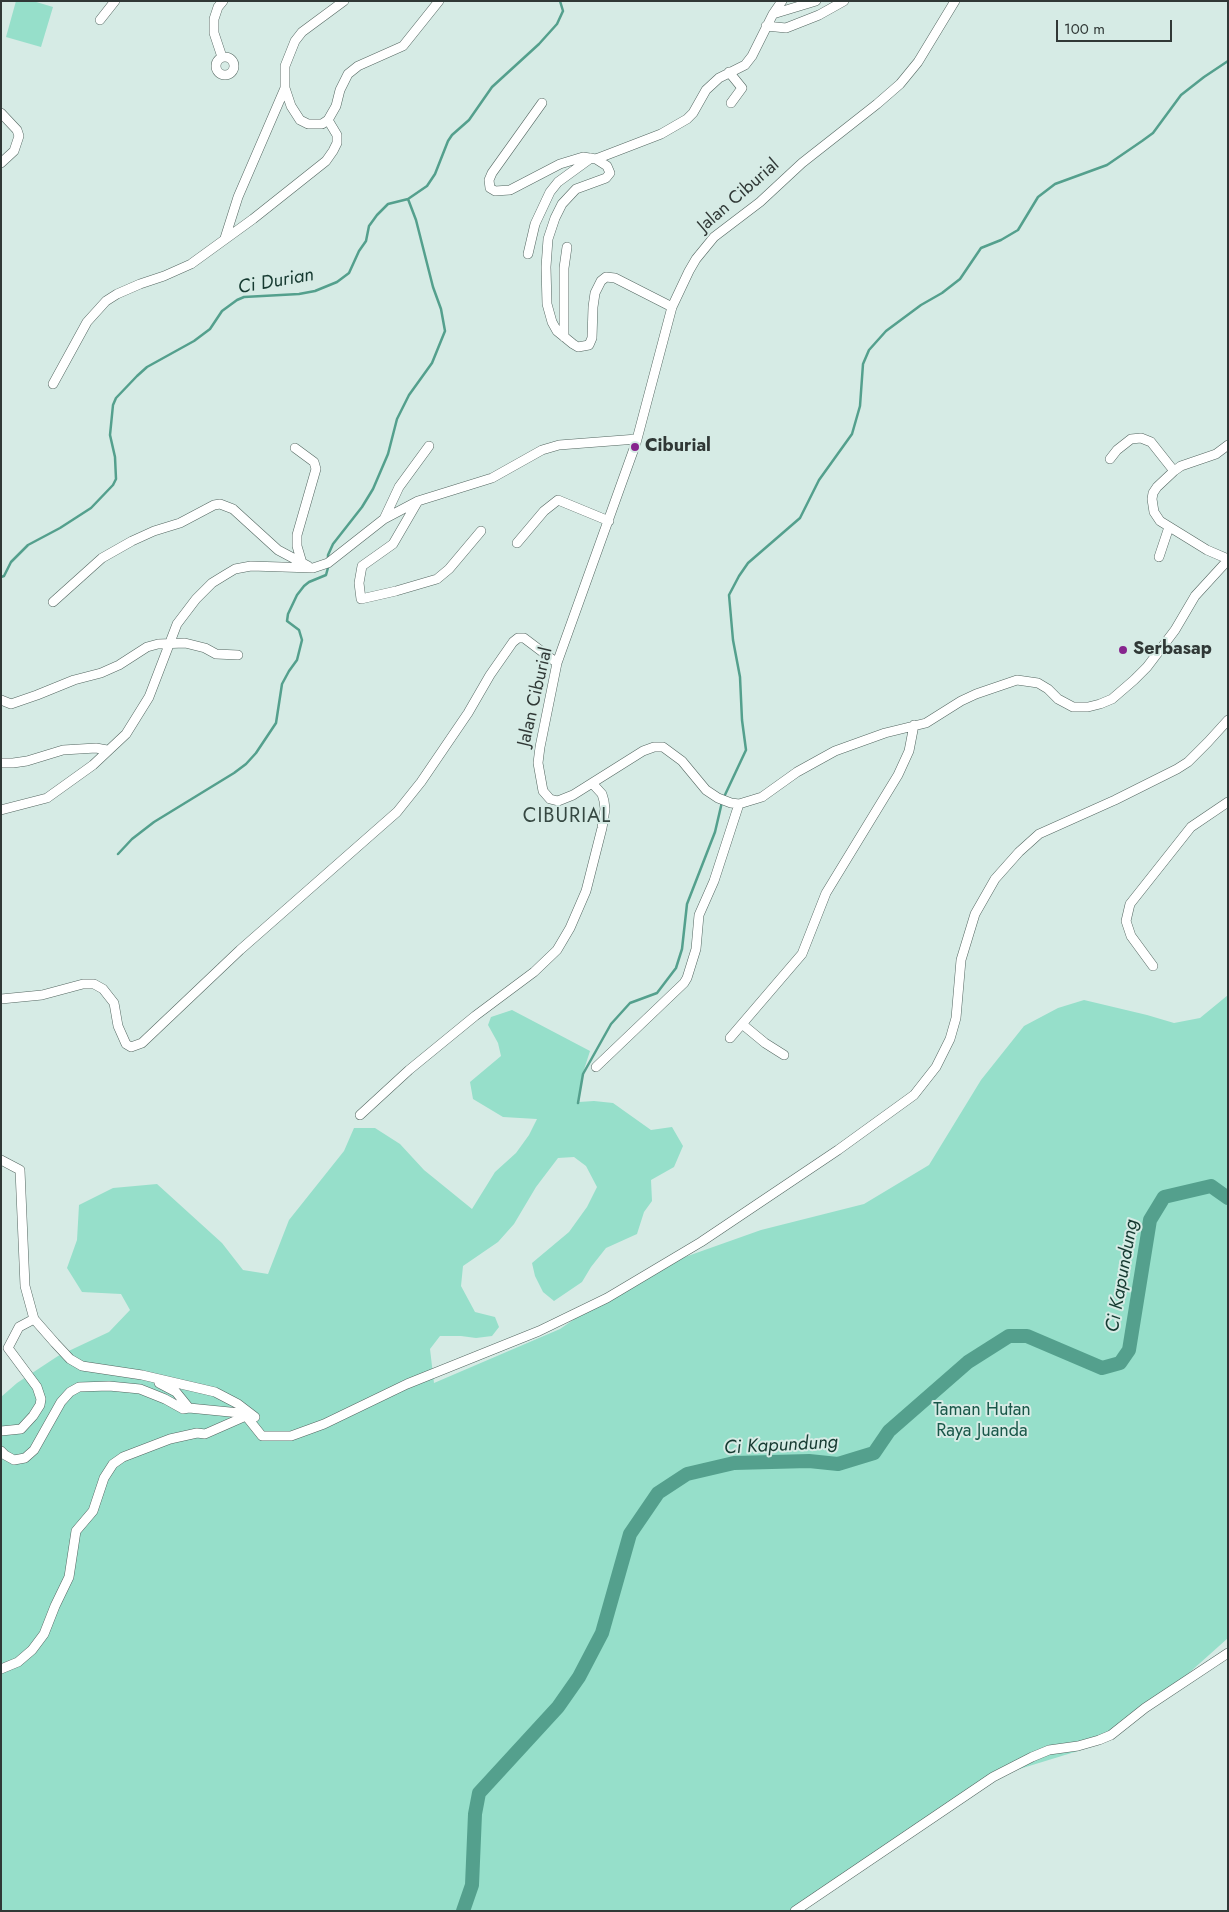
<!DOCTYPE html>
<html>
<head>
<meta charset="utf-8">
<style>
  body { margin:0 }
  #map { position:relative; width:1229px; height:1912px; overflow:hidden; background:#d6ebe5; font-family:Jost,sans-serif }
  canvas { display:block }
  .frame { position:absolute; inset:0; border:2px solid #303836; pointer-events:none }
  .scale { position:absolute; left:1056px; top:20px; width:116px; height:22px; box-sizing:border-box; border:2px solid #303836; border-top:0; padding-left:6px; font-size:15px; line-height:18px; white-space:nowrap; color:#303836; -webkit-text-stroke:4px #d6ebe5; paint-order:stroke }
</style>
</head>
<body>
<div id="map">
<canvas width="1229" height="1912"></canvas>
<div class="frame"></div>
<div class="scale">100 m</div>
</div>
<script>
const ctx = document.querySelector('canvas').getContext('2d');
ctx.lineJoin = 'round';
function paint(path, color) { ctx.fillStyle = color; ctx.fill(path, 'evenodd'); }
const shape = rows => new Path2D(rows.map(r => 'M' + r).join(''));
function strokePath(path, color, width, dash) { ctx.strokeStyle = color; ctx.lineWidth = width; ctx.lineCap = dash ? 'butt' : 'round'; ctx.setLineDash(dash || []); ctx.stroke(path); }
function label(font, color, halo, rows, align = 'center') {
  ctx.font = font + ' Jost,sans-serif'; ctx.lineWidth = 4; ctx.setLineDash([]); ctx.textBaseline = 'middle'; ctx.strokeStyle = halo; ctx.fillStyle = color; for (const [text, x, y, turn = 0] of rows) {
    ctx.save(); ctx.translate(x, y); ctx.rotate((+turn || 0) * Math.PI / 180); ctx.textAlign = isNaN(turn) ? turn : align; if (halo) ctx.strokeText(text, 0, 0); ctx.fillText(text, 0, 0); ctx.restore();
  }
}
paint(shape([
  [16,1,33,1,53,7,41,47,6,37],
  [1228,995,1228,1638,1152,1706,1091,1747,1003,1774,803,1911,1,1911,1,1397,17,1383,58,1356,109,1332,130,1310,121,1294,82,1292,67,1268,77,1240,79,1205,113,1188,157,1184,222,1243,243,1270,268,1274,289,1220,344,1151,354,1128,375,1128,400,1144,424,1170,472,1209,495,1172,516,1153,529,1135,537,1119,503,1117,473,1099,470,1082,501,1056,498,1043,488,1025,491,1017,512,1010,590,1051,582,1076,579,1102,594,1101,613,1103,651,1130,672,1127,683,1146,674,1167,651,1180,652,1201,644,1212,637,1234,606,1248,591,1267,582,1282,554,1301,543,1292,535,1276,532,1263,569,1232,587,1207,597,1187,586,1166,574,1157,558,1158,536,1187,514,1224,498,1242,463,1266,461,1286,475,1312,495,1317,499,1327,492,1336,476,1338,461,1336,440,1336,430,1349,434,1383,560,1329,611,1294,668,1263,761,1230,864,1204,929,1165,981,1080,1024,1026,1058,1008,1084,1000,1147,1015,1174,1023,1200,1018]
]), '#96dfca');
strokePath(shape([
  [328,559,328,555,333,544,362,507,373,489,388,454,397,419,409,395,432,363,445,331,441,309,433,287,416,220,408,199],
  [1,577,4,576,11,562,28,545,60,528,91,508,113,485,116,479,115,457,110,435,113,405,116,398,137,376,147,367,194,341,210,329,222,311,237,300,244,297,299,294,315,291,337,282,349,273,359,251,366,241,369,226,377,215,388,204,408,199,427,186,435,174,448,141,452,135,469,120,492,87,539,44,557,24,563,11,560,1],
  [724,797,746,750,742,720,740,677,733,640,729,595,739,576,748,563,800,518,819,480,852,434,860,406,863,364,869,350,886,331,921,305,942,293,960,279,981,248,1001,240,1018,230,1038,197,1055,184,1107,165,1142,141,1153,133,1181,95,1204,77,1228,61],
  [118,854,132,839,154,822,234,773,246,764,256,753,276,723,282,684,289,671,297,660,302,640,299,630,287,621,288,614,297,595,304,586,309,582,326,575,329,564],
  [578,1103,583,1074,611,1024,630,1003,657,993,676,968,682,949,687,904,715,832,722,802]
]), '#54a08d', 2.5);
strokePath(shape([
  [463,1911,472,1885,475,1814,479,1793,558,1707,579,1677,602,1633,630,1534,658,1493,687,1474,734,1463,809,1461,838,1464,874,1453,889,1431,968,1362,1009,1336,1027,1336,1102,1368,1120,1363,1129,1350,1150,1220,1164,1197,1211,1186,1228,1198]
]), '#54a08d', 14);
const minor = shape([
  [344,1,302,32,295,41,285,66,285,88,291,106,300,120,308,124,322,124,328,120,336,106,340,90,348,74,358,66,403,46,439,1],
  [955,1,918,62,900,84,877,104,802,163,760,202,714,237,696,259,689,271,672,307,636,443,557,663,540,747,538,763,543,791,550,799,558,801,573,795,643,751,654,747,663,747,682,761,706,790,718,798,731,803,739,804,762,797,797,772,835,751,885,733,926,723,961,701,976,694,1017,680,1038,683,1048,689,1058,699,1073,707,1088,707,1100,704,1112,699,1134,680,1147,667,1175,630,1195,596,1228,560],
  [773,14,782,1],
  [100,20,115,1],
  [766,26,786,28,819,15,844,1],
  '216 66a9 9 0 1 1 18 0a9 9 0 1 1-18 0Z',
  [222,57,214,33,214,19,218,7,223,1],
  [729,72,742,88,731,103],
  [542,103,492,173,489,180,490,188,495,191,510,190,560,164,583,157,596,159,607,166,610,173,606,178,576,189,562,204,555,218,548,239,546,267,547,304,552,322,557,331,573,344,578,347,589,345,592,338,593,307,595,293,601,281,606,277,615,278,672,307],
  [1,113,17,130,19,136,14,151,1,163],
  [596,159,661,134,687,119,693,113,706,90,719,78,745,65,752,56,773,14,816,1],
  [225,238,238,197,285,88],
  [528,254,535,224,550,192,558,182,591,158],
  [564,337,564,268,567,247],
  [53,384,87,322,106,301,117,294,140,284,164,276,191,264,253,219,326,161,333,151,337,143,337,135,328,120],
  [1228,445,1216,454,1181,466,1174,471,1157,487,1153,493,1152,499,1154,512,1160,521,1207,550,1228,559],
  [295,448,314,462,316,469,297,535,297,546,302,563],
  [1110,459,1117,450,1131,439,1141,438,1151,442,1174,471],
  [418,501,393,544,362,566,359,583,361,599,396,591,437,579,449,569,481,531],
  [384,519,399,487,429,446],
  [517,543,544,511,558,500,609,521],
  [1159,557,1169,527],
  [53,602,102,558,132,541,154,531,180,523,214,505,220,504,233,509,278,550,308,566],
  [1,700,11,704,37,695,74,680,101,673,119,665,147,647,158,644,185,643,205,648,216,654,238,655],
  [1,763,13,763,27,761,63,750,96,748,107,750],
  [1,810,47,798,93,765,126,734,149,697,177,624,196,599,212,583,225,575,235,569,251,566,313,568,328,563,384,519,418,501,492,478,542,450,559,445,637,439],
  [1153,966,1131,936,1126,921,1130,904,1191,827,1228,802],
  [1,999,42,995,83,984,94,984,103,989,114,1003,118,1026,126,1044,131,1047,142,1043,240,950,397,812,421,782,468,713,490,675,513,642,518,638,524,638,557,663],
  [742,1024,765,1043,784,1055],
  [730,1038,802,954,826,893,898,775,909,751,914,725],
  [596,1067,684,983,687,978,696,949,699,915,714,881,739,804],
  [360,1115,409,1070,475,1016,534,972,557,950,570,928,586,891,602,828,605,809,604,801,602,794,592,783],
  [1,1160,20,1170,25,1286,34,1319,55,1343,70,1359,82,1366,142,1375,215,1392,238,1404,255,1417],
  [159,1383,176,1392,189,1408,240,1413,246,1416],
  [1,1431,21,1429,33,1416,40,1405,41,1399,37,1387,8,1348,19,1327,34,1319],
  [1,1451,5,1455,14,1460,25,1458,34,1450,61,1402,70,1392,79,1387,109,1386,140,1389,165,1399,183,1409,189,1408],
  [1,1669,18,1662,32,1650,44,1634,55,1606,69,1577,76,1531,93,1511,104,1478,113,1464,123,1457,170,1439,197,1433,205,1434,246,1416,262,1436,291,1436,324,1424,407,1384,539,1331,607,1298,701,1242,838,1150,914,1095,936,1067,950,1039,956,1018,961,960,975,914,995,879,1019,852,1039,834,1115,800,1177,769,1188,762,1208,742,1228,720],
  [795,1911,993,1777,1032,1757,1049,1750,1078,1746,1099,1740,1111,1735,1145,1708,1228,1653]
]);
strokePath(minor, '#536660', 10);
strokePath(minor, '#fff', 9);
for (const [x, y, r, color] of [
  [635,447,5,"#87258e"],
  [1123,650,5,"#87258e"]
]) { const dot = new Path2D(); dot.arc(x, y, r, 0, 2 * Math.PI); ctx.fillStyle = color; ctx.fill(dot); strokePath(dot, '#d6ebe5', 2); }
label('18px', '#303836', '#d6ebe5', [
  ["Jalan Ciburial",739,196,-41],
  ["Jalan Ciburial",536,697,-77]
]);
label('bold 18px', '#303836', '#d6ebe5', [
  ["Ciburial",645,447],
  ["Serbasap",1133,650]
], 'left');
label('18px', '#195749', '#d6ebe5', [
  ["Taman Hutan",982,1411],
  ["Raya Juanda",982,1432]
]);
label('italic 19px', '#163a31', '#d6ebe5', [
  ["Ci Durian",276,282,-10],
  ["Ci Kapundung",1123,1276,-80],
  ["Ci Kapundung",781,1446,-3]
]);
ctx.letterSpacing = '1px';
label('20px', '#364842', '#d6ebe5', [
  ["CIBURIAL",567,817]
]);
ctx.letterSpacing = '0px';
</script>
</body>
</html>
